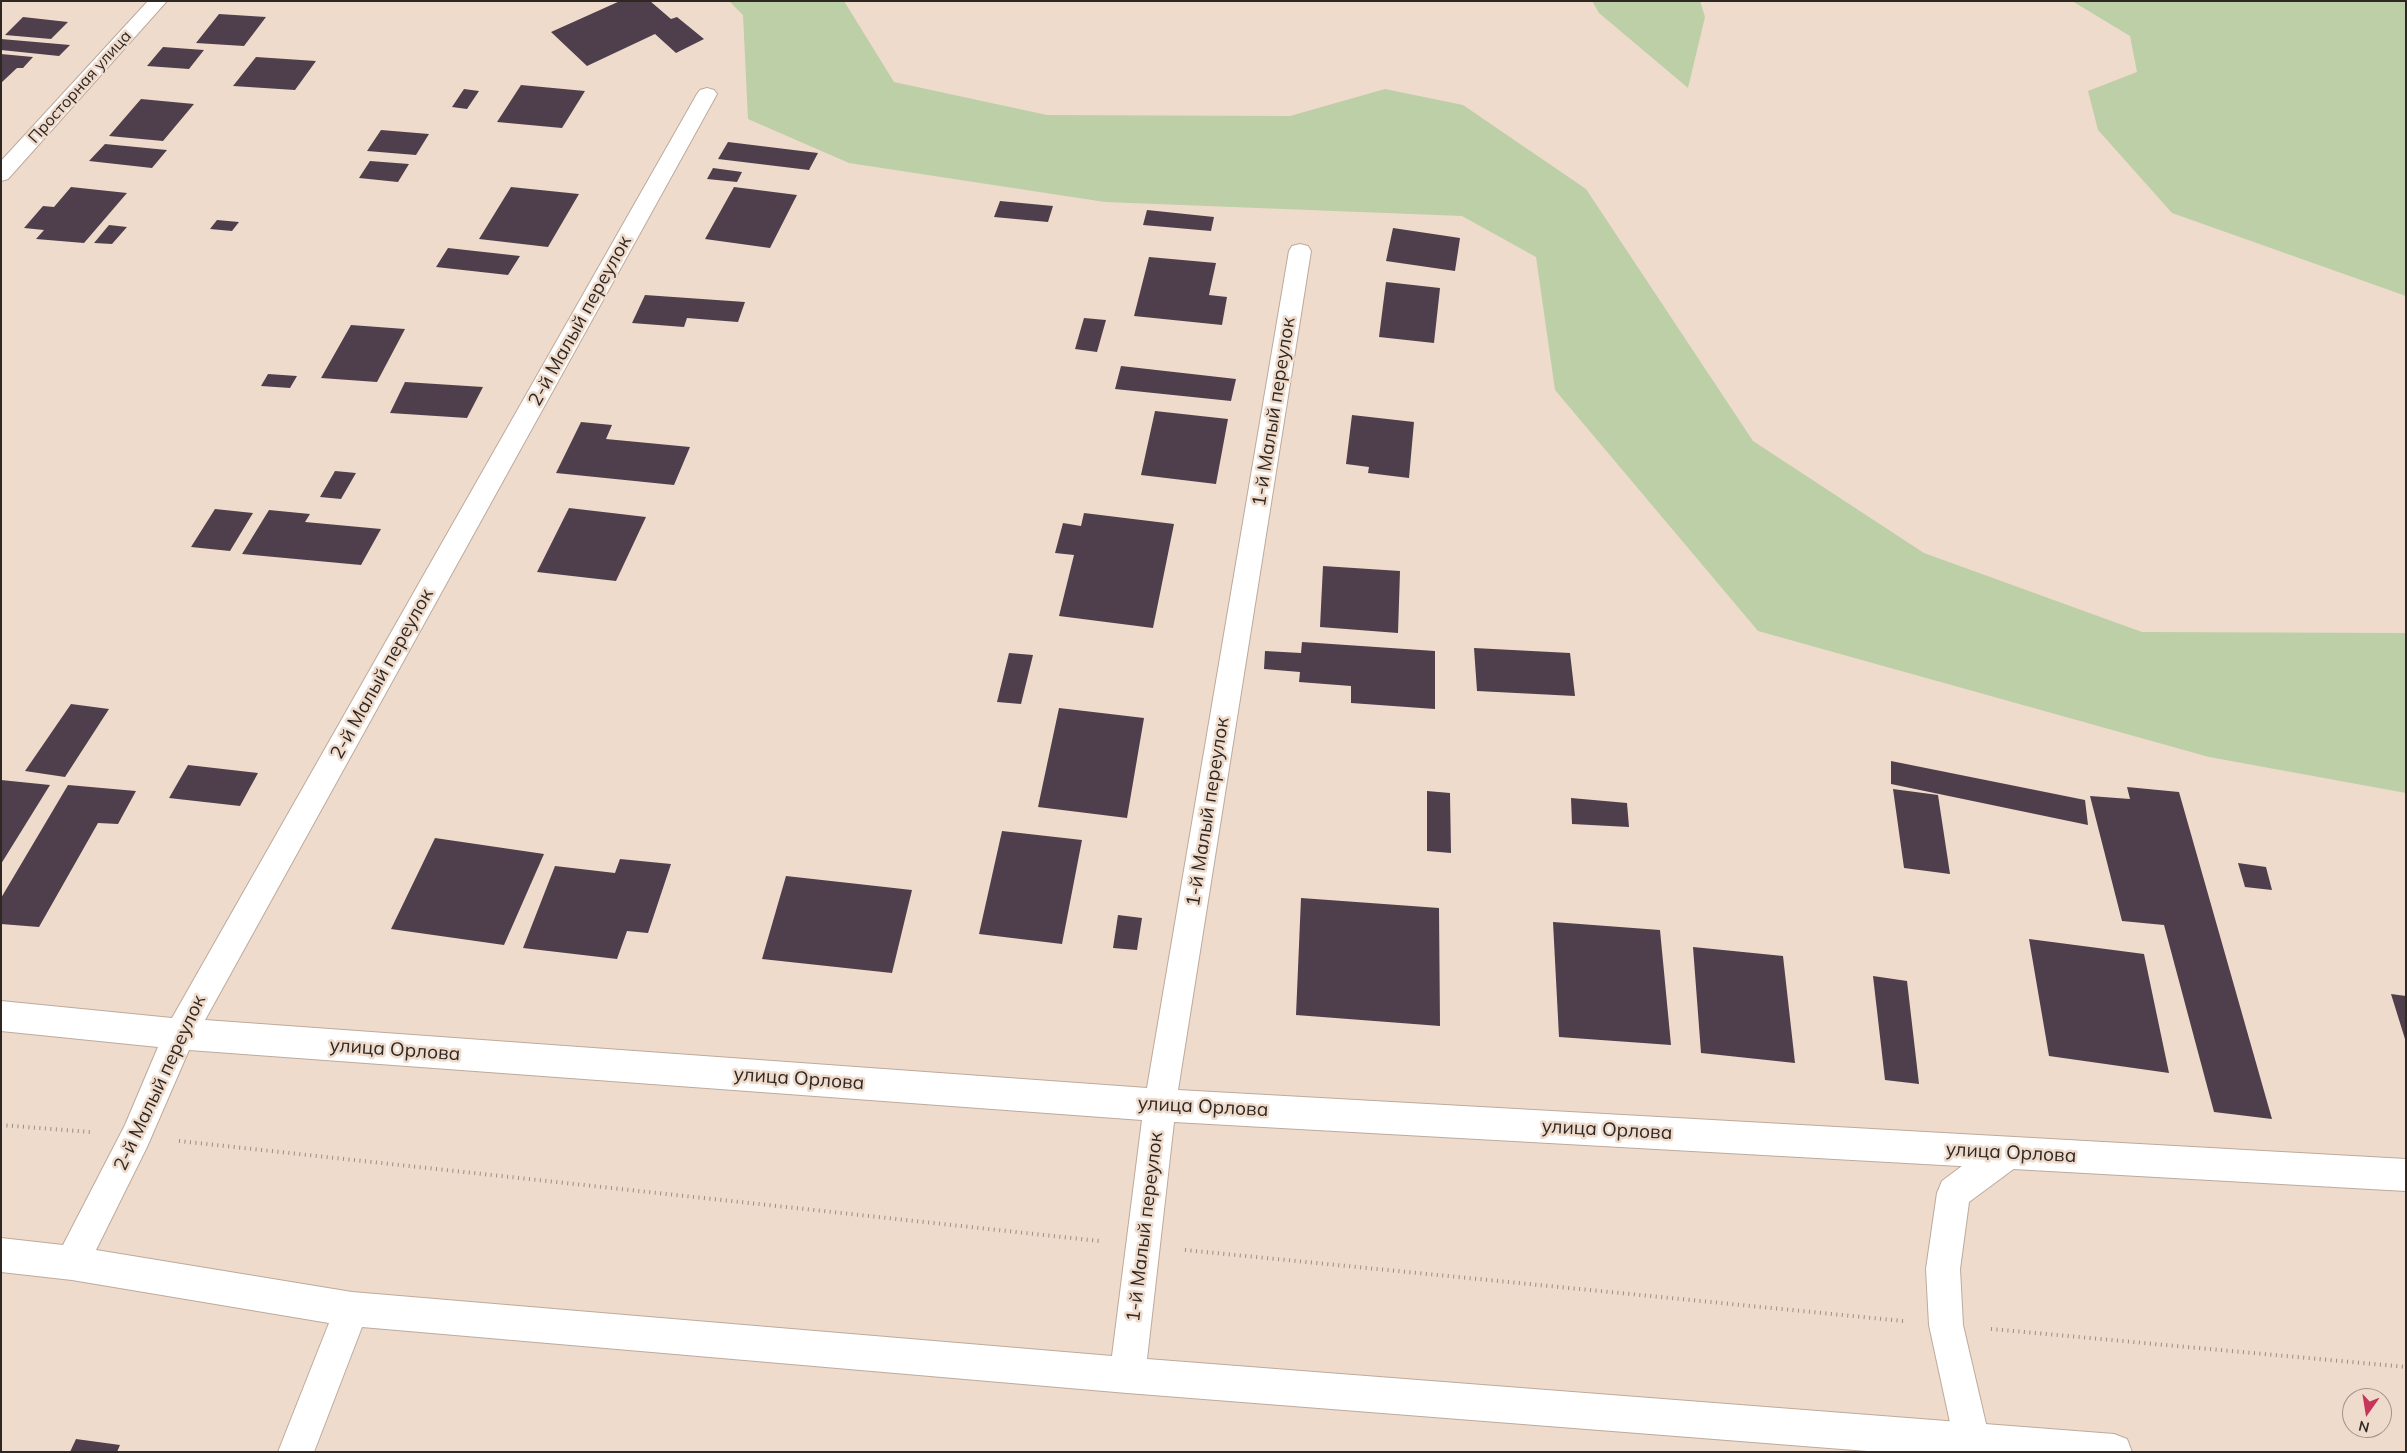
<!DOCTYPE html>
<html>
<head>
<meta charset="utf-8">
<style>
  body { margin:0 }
  #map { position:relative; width:2407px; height:1453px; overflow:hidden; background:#efdbcc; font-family:Mulish,sans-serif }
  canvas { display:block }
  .frame { position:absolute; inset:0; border:2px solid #2f2722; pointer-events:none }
  .north { position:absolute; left:2342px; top:1388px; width:50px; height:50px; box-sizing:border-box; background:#efdbcc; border:1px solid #a29388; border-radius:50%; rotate:193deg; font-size:14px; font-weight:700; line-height:20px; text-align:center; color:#2f2722 }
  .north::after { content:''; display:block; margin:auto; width:18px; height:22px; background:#c6365a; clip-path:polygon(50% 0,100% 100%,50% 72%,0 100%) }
</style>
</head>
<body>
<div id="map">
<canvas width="2407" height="1453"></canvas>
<div class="frame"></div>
<div class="north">N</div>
</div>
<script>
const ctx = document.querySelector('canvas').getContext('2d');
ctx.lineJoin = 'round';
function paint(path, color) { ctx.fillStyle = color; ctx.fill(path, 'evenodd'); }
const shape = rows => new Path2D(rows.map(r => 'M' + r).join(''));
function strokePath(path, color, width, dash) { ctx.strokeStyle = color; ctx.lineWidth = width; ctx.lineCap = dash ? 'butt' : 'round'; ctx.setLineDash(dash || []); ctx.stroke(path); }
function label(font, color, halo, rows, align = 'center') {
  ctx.font = font + ' Mulish,sans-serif'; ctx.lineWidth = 5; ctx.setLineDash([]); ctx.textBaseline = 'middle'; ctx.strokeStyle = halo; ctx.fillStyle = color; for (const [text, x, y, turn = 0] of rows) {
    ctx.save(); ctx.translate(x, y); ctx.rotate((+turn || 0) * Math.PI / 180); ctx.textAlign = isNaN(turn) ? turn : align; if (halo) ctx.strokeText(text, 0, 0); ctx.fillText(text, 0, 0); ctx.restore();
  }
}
paint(shape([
  [729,1,844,1,894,82,1047,115,1290,116,1385,89,1463,105,1586,189,1753,441,1924,553,2142,632,2406,633,2406,793,2209,757,1758,631,1555,390,1536,257,1462,216,1105,202,849,163,748,119,743,15],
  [1592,1,1700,1,1705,17,1688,88,1599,13],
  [2072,1,2406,1,2406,296,2172,213,2098,130,2088,91,2137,72,2130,36]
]), '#bdcfa6');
paint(shape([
  [620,1,650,1,671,19,677,17,704,39,676,53,655,34,587,66,551,32],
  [219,14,266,17,244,46,196,43],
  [23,17,68,22,51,39,5,35],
  [1,39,70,45,59,56,1,50],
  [163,47,204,50,189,69,147,66],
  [1,54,33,57,23,68,17,68,1,83],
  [256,57,316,61,295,90,233,86],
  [521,85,585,91,562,128,497,122],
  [464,89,479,91,467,109,452,107],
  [141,99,194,104,163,141,109,136],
  [381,130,429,134,416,155,367,151],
  [728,142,818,153,809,170,718,159],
  [105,144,167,150,152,168,89,161],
  [370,161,409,164,398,182,359,178],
  [713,168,742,172,737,182,707,179],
  [71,187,127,193,84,243,36,239,44,230,24,228,43,206,54,207],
  [511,187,579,194,548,247,479,239],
  [734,187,797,195,770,248,705,239],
  [1000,201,1053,206,1048,222,994,217],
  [1147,210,1214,217,1211,231,1143,225],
  [217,220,239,222,232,231,210,229],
  [109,225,127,227,112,244,94,243],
  [1393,228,1460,238,1455,271,1386,261],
  [448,248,520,256,508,275,436,267],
  [1149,257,1216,263,1209,295,1227,297,1222,325,1134,316],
  [1386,282,1440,288,1434,343,1379,337],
  [645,295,745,302,738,322,687,318,684,327,632,323],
  [1084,318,1106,320,1097,352,1075,349],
  [351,325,405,329,377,382,321,378],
  [1121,366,1236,379,1231,401,1115,389],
  [268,374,297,376,290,388,261,386],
  [405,382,483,387,467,418,390,413],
  [1155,411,1228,419,1216,484,1141,475],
  [1352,415,1414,422,1409,478,1368,473,1369,467,1346,464],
  [581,422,612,425,606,439,690,447,674,485,556,473],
  [335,471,356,473,341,499,320,497],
  [569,508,646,517,616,581,537,572],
  [215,509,253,513,230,551,191,547],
  [269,510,310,514,305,522,381,529,361,565,242,554],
  [1084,513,1174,524,1153,628,1059,616,1074,555,1055,553,1063,523,1081,526],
  [1323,566,1400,571,1398,633,1320,627],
  [1302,642,1435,651,1435,709,1351,703,1351,686,1299,682,1300,672,1264,669,1265,651,1301,653],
  [1474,648,1570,653,1575,696,1477,691],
  [1009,653,1033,655,1021,704,997,702],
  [71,704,109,709,65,777,25,771],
  [1059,708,1144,718,1127,818,1038,807],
  [1891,761,2085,800,2088,825,1891,784],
  [188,765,258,773,240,806,169,798],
  [1,780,50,785,1,864],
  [68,785,136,791,118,824,98,823,39,927,1,924,1,898],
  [2127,787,2179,792,2272,1119,2214,1112,2164,925,2122,921,2090,796,2130,799],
  [1893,789,1938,795,1950,874,1904,868],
  [1427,791,1450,793,1451,853,1427,851],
  [1571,798,1627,803,1629,827,1572,824],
  [1002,831,1082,840,1062,944,979,934],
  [435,838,544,854,504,945,391,929],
  [620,859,671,864,648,933,627,931,617,959,523,948,555,866,615,873],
  [2238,863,2266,867,2272,890,2245,887],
  [786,876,912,890,892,973,762,959],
  [1301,898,1439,908,1440,1026,1296,1015],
  [1118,915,1142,918,1137,950,1113,948],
  [1553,922,1660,930,1671,1045,1559,1037],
  [2029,939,2144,954,2169,1073,2049,1056],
  [1693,947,1783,956,1795,1063,1701,1053],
  [1873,976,1907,981,1919,1084,1885,1080],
  [2391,994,2406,996,2406,1039,2405,1039],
  [76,1439,120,1445,117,1452,70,1452]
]), '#4f3f4c');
const service = shape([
  [2007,1137,2019,1141,2023,1153,2019,1165,1969,1202,1960,1269,1963,1325,1990,1441,1986,1452,1958,1452,1954,1441,1929,1325,1926,1269,1937,1193,1942,1181,1995,1141,2007,1137]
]);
const minor = shape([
  [148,1,167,1,8,179,1,181,1,161,148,1],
  [707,88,714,90,717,94,205,1020,1147,1088,1289,251,1292,246,1300,244,1308,246,1311,251,1178,1090,2406,1159,2406,1191,1174,1122,1147,1359,2114,1434,2127,1439,2132,1452,1880,1452,1127,1393,362,1327,314,1452,278,1452,329,1323,72,1280,1,1272,1,1238,63,1245,125,1125,158,1047,1,1031,1,1001,172,1018,697,94,700,90,707,88],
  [189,1050,1142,1120,1112,1356,352,1292,96,1250,147,1147,189,1050]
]);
strokePath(service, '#bdaa9c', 2);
strokePath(minor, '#bdaa9c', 2);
strokePath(shape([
  [1,1125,90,1132],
  [179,1141,1099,1241],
  [1185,1250,1903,1321],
  [1991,1329,2406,1367]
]), '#9b8c81', 4, [1, 4.5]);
paint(service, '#fff');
paint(minor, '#fff');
label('16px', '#2f2722', '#efdbcc', [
  ["Просторная улица",80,87,-48]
]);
label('19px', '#2f2722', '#efdbcc', [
  ["2-й Малый переулок",580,321,-61],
  ["1-й Малый переулок",1274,412,-81],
  ["2-й Малый переулок",382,674,-61],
  ["1-й Малый переулок",1208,812,-81],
  ["улица Орлова",395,1050,4],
  ["улица Орлова",799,1079,4],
  ["2-й Малый переулок",160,1083,-65],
  ["улица Орлова",1203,1107,3],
  ["улица Орлова",1607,1130,3],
  ["улица Орлова",2011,1153,3],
  ["1-й Малый переулок",1145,1227,-83]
]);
</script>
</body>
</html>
